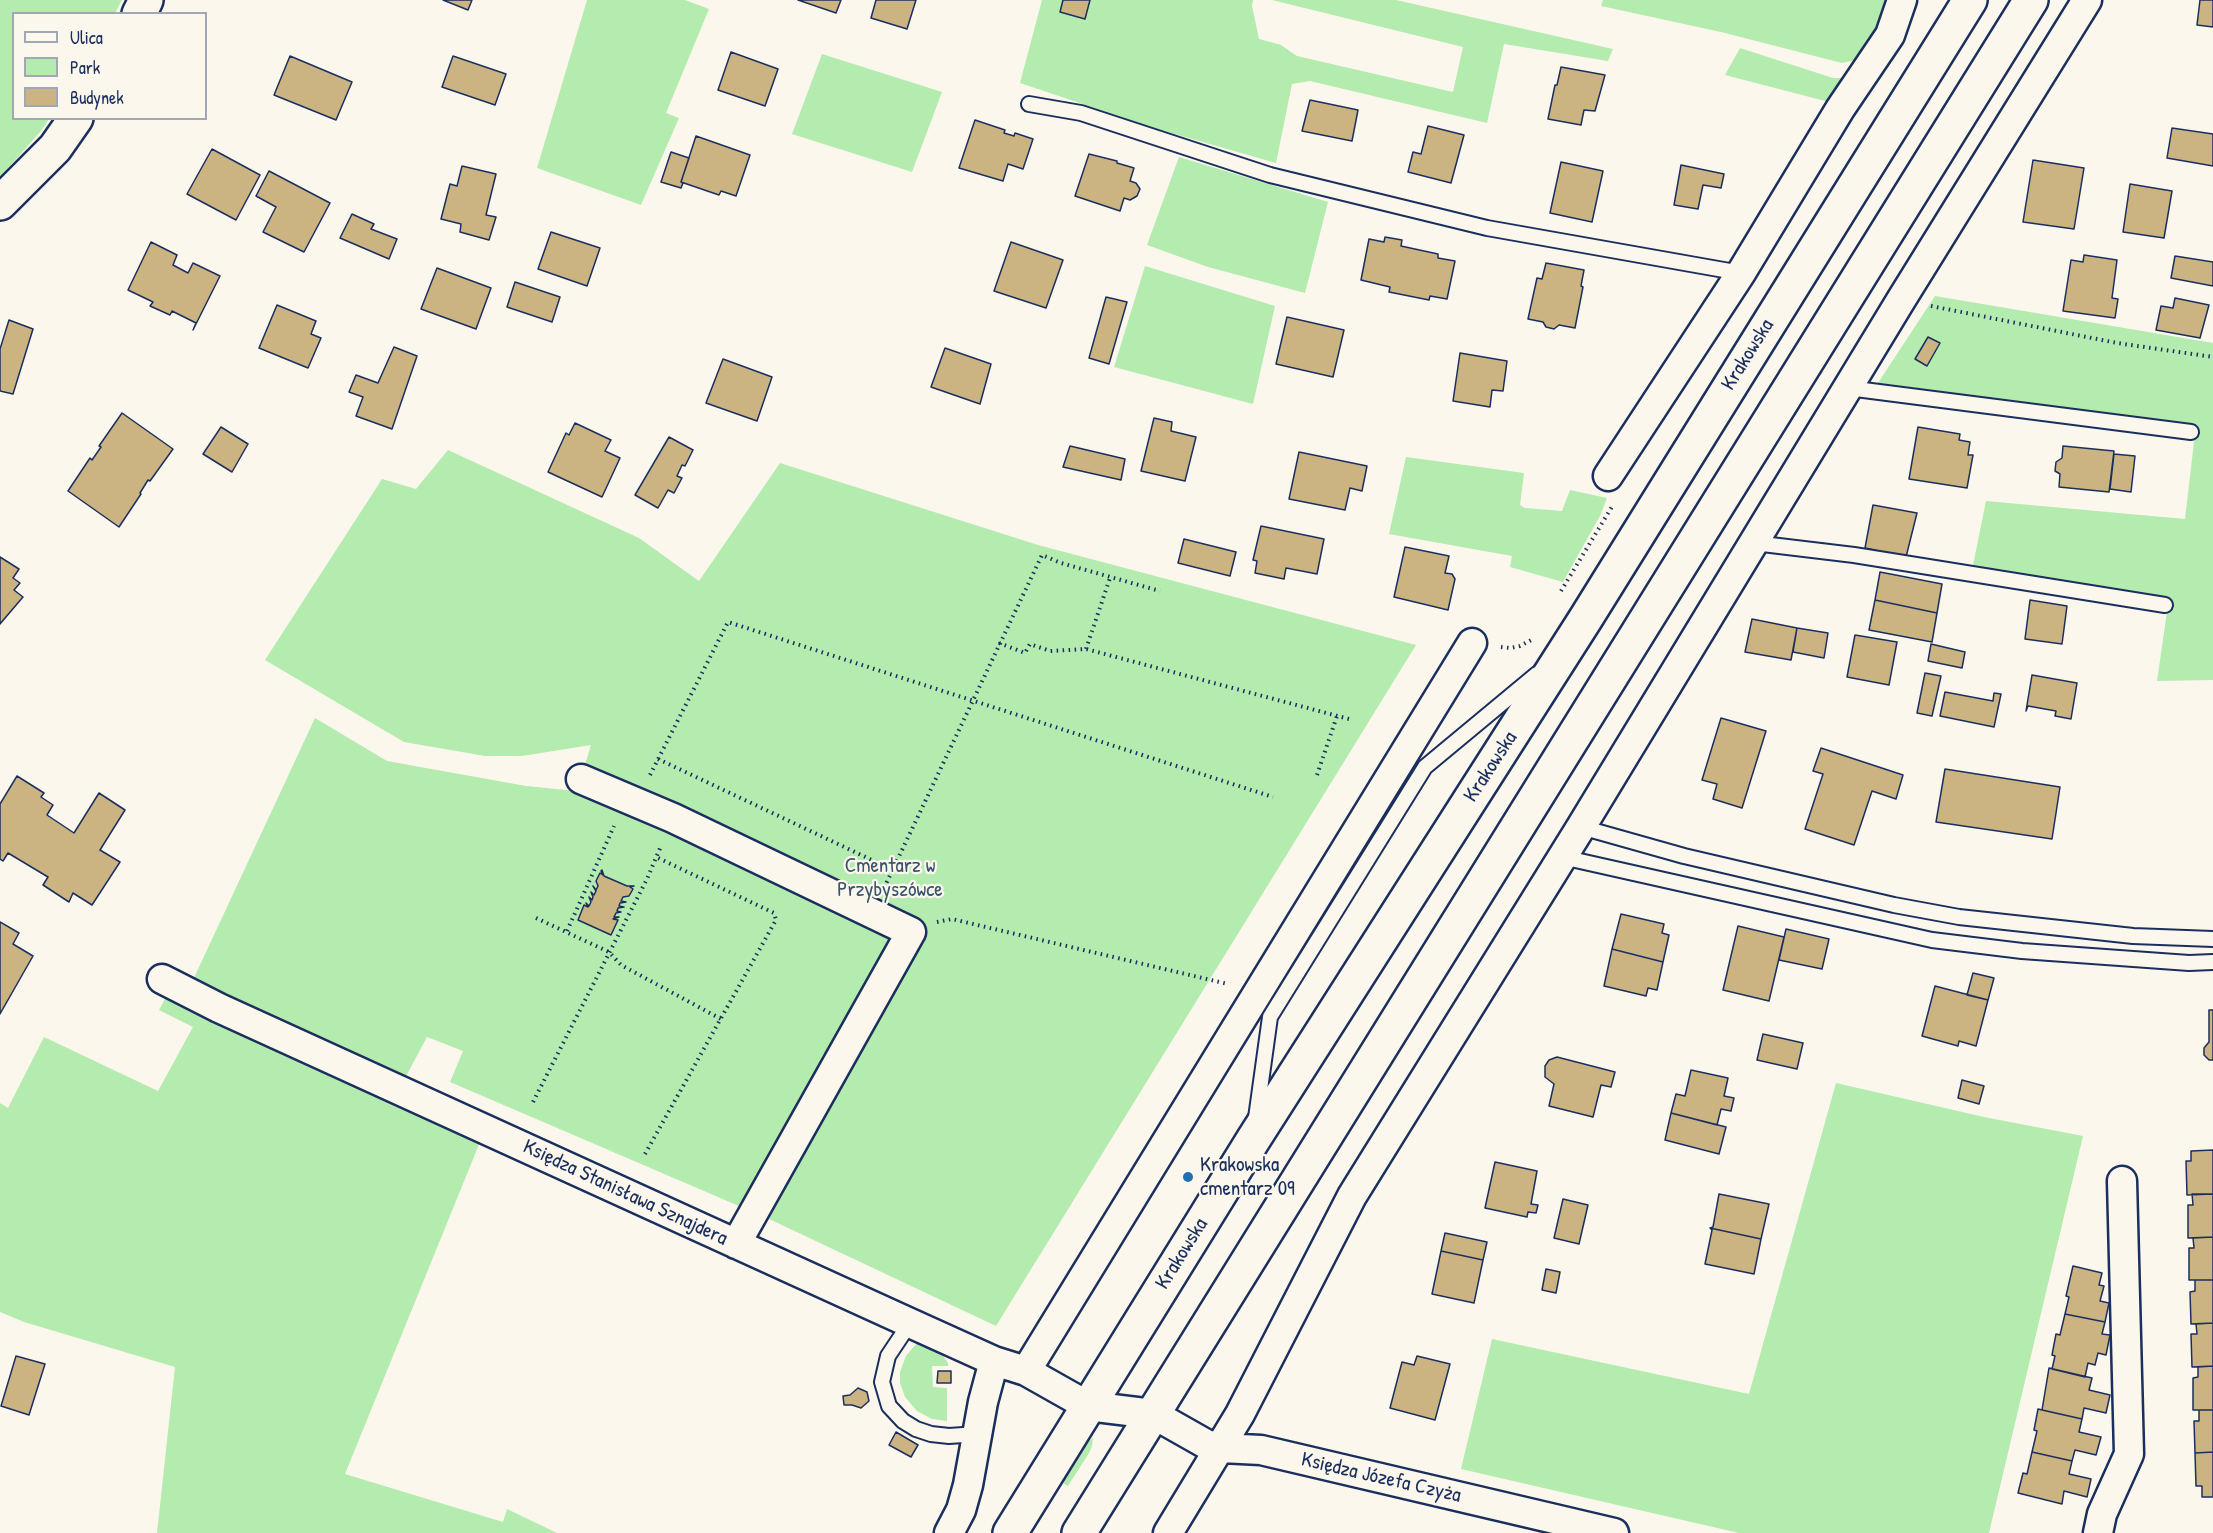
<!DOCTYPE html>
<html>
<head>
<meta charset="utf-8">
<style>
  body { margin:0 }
  #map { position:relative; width:2213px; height:1533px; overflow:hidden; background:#fbf7ec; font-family:"Patrick Hand",sans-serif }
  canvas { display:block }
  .legend { position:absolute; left:12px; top:12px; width:195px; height:108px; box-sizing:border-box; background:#fbf7ec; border:2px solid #a1a7b3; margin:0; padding:8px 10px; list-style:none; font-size:18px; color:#1b2f5e }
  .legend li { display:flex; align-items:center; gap:12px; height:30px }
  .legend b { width:30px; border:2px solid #a1a7b3 }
</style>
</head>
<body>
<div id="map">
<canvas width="2213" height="1533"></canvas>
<ul class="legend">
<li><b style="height:8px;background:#fbf7ec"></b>Ulica</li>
<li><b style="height:16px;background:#b4ebae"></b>Park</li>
<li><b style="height:16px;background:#cbb382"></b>Budynek</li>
</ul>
</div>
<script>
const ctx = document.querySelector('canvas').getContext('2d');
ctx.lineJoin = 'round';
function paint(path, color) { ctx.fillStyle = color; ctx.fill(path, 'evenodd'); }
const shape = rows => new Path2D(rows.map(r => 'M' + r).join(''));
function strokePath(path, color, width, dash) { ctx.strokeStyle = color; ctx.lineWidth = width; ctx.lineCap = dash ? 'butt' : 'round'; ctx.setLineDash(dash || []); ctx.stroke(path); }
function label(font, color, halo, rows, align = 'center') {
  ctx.font = font + ' "Patrick Hand",sans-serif'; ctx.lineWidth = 4.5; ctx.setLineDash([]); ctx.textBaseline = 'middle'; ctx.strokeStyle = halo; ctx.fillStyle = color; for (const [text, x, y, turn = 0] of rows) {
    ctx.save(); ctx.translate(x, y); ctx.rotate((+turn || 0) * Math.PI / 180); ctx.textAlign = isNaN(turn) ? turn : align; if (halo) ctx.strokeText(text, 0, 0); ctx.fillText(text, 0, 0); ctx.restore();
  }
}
paint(shape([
  [0,0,122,0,115,13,14,14,14,118,49,119,41,131,0,177],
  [587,0,685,0,709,9,666,113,679,118,641,205,537,168],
  [1042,0,1253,0,1252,6,1259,39,1281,45,1297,56,1453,92,1463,47,1272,0,1396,0,1613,49,1608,61,1504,44,1487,123,1310,81,1292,84,1276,163,1154,128,1020,83],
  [1603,0,1890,0,1871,44,1861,59,1842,63,1721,32,1601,6],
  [1740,48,1833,78,1847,78,1833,103,1725,75],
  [822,54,942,92,912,172,792,134],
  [1179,157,1328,202,1305,293,1208,267,1147,245],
  [1145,266,1275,306,1253,404,1114,367],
  [1935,296,2213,343,2213,680,2157,681,2169,598,1972,570,1986,501,2185,519,2196,425,1878,383],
  [448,450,639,538,699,581,780,463,1038,545,1416,645,996,1326,767,1218,450,1082,463,1051,427,1037,405,1078,193,980,315,718,387,761,526,786,577,791,591,745,522,756,485,756,404,742,265,660,382,479,416,489],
  [1406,457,1524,473,1520,505,1525,508,1562,511,1570,490,1607,498,1600,516,1563,582,1510,567,1512,556,1389,534],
  [166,997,480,1142,345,1474,503,1522,507,1509,557,1533,157,1533,175,1367,24,1322,0,1312,0,1103,8,1108,44,1037,158,1091,193,1027,159,1010],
  [1836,1083,1984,1117,2083,1136,1989,1533,1739,1533,1461,1469,1492,1339,1749,1394],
  [917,1343,941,1353,948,1363,948,1366,932,1366,933,1387,947,1388,947,1421,932,1419,917,1411,905,1397,900,1383,900,1372,906,1356],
  [1093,1438,1092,1446,1089,1453,1068,1486,1061,1482,1087,1442]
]), '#b4ebae');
const building = shape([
  [443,0,472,0,468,10,443,0],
  [798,0,841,0,836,13,798,0],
  [876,0,916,0,907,29,871,18,876,0],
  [1063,0,1090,0,1085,19,1060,12,1063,0],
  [2200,0,2213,0,2213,27,2197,25,2200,0],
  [731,52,778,69,765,106,718,90,731,52],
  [290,56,352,82,336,120,274,95,290,56],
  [453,56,506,74,495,105,442,87,453,56],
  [1561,67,1605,75,1595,111,1584,110,1581,125,1548,119,1555,85,1557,85,1561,67],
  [1310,100,1358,110,1352,141,1302,131,1310,100],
  [975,120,1005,130,1004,133,1014,136,1015,133,1033,139,1023,169,1008,164,1003,181,959,168,975,120],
  [1428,126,1464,135,1451,183,1408,172,1413,152,1421,154,1428,126],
  [2172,128,2213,134,2213,166,2167,158,2172,128],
  [696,136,750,155,736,196,721,191,719,195,681,182,696,136],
  [212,149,260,175,236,220,187,194,212,149],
  [671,152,689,158,681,182,683,183,681,188,661,182,671,152],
  [1089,154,1117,161,1117,163,1134,168,1130,181,1136,183,1140,189,1137,196,1130,200,1124,198,1120,211,1075,196,1089,154],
  [2033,160,2084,168,2074,229,2023,222,2033,160],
  [1561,162,1603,171,1592,222,1550,213,1561,162],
  [1681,165,1724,174,1721,188,1703,185,1698,209,1674,205,1681,165],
  [462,166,496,174,486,215,496,217,489,240,460,232,461,224,441,219,450,184,457,186,462,166],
  [269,171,330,203,304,252,263,232,276,207,256,196,269,171],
  [2130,184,2172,191,2164,238,2123,232,2130,184],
  [352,214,374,224,371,229,397,239,389,259,340,238,352,214],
  [551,232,600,248,587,286,538,269,551,232],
  [1385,237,1402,240,1401,246,1438,254,1438,258,1455,261,1447,299,1430,296,1429,300,1389,292,1390,287,1361,280,1369,239,1384,242,1385,237],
  [151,242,177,255,173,265,188,273,193,263,220,276,193,330,196,323,172,311,170,315,150,306,153,302,128,290,151,242],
  [1011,242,1063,260,1046,308,994,291,1011,242],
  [2084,255,2117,260,2112,298,2118,299,2115,318,2063,311,2071,260,2083,262,2084,255],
  [2175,256,2213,262,2213,286,2171,278,2175,256],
  [1546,263,1584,270,1581,286,1583,287,1575,328,1559,325,1554,329,1546,327,1543,322,1528,319,1537,278,1542,279,1546,263],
  [437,268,491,288,476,329,421,309,437,268],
  [515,282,560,297,552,322,507,307,515,282],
  [1106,297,1127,302,1109,364,1089,358,1106,297],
  [2175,298,2209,305,2200,338,2156,330,2161,306,2173,308,2175,298],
  [277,305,316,321,311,334,321,338,308,368,259,348,277,305],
  [1287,317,1344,330,1333,377,1276,364,1287,317],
  [9,320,33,329,13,394,0,391,0,349,9,320],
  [1928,337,1940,343,1927,366,1915,359,1928,337],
  [394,347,417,356,392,429,356,416,363,397,349,392,356,375,378,383,394,347],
  [945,348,991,364,980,404,931,387,945,348],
  [1460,353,1507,361,1503,391,1492,390,1490,407,1453,401,1460,353],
  [723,359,772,377,757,421,706,403,723,359],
  [122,413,173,449,150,481,148,480,140,493,141,494,119,527,68,491,90,458,92,460,101,447,99,446,122,413],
  [1154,418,1172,422,1171,431,1196,437,1185,481,1141,471,1154,418],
  [575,423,611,440,605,451,620,458,602,497,548,472,566,433,569,435,575,423],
  [221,427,248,444,232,472,203,454,221,427],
  [1918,427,1960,434,1959,440,1970,442,1968,455,1973,455,1967,488,1909,479,1918,427],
  [669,437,693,450,685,466,682,465,677,476,682,478,674,493,668,490,658,508,635,495,669,437],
  [1070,446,1125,459,1121,480,1063,467,1070,446],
  [2063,446,2114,451,2109,492,2059,487,2060,474,2055,471,2056,462,2062,458,2063,446],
  [1299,452,1367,466,1362,491,1350,488,1345,510,1289,499,1299,452],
  [2114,454,2135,456,2131,492,2110,489,2114,454],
  [1873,505,1917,513,1906,557,1865,548,1873,505],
  [1261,526,1324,539,1317,574,1286,568,1284,579,1255,573,1257,561,1253,560,1261,526],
  [1184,539,1236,552,1230,576,1178,563,1184,539],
  [1405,547,1449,556,1445,573,1452,574,1455,579,1448,610,1394,597,1405,547],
  [0,557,19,569,13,578,20,583,14,590,23,597,0,624,0,557],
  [1880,572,1942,584,1937,613,1875,600,1880,572],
  [1875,600,1937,613,1932,642,1869,630,1875,600],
  [2030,600,2067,606,2062,644,2025,639,2030,600],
  [1752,619,1797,628,1791,660,1745,652,1752,619],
  [1797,628,1828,633,1824,658,1793,652,1797,628],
  [1855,635,1897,642,1889,685,1847,677,1855,635],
  [1931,644,1965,652,1962,668,1928,661,1931,644],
  [1925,673,1941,676,1932,716,1917,713,1925,673],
  [2032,675,2077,683,2071,719,2055,716,2056,711,2028,706,2026,711,2032,675],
  [1945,692,1993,701,1994,693,2001,694,1994,727,1940,716,1945,692],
  [1721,718,1766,731,1742,808,1713,799,1717,784,1702,780,1721,718],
  [1821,748,1903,775,1896,799,1872,791,1854,845,1805,829,1823,774,1813,771,1821,748],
  [1945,769,2060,787,2052,839,1936,822,1945,769],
  [17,776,44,793,41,797,53,805,47,815,74,833,99,793,125,810,100,850,120,862,92,905,73,893,69,902,43,885,48,877,8,853,3,861,0,859,0,804,17,776],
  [602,870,604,876,627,886,634,886,630,887,633,889,629,896,623,897,621,901,626,902,620,903,619,906,624,907,618,908,617,911,621,912,616,913,614,917,619,917,613,919,618,920,611,935,578,920,584,905,588,907,586,903,589,906,591,902,589,897,592,900,593,897,591,892,594,895,596,891,593,886,596,890,598,886,596,881,600,873,603,875,601,871,602,870],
  [1621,914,1664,924,1662,933,1669,935,1663,962,1612,949,1621,914],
  [0,922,19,933,13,944,33,956,0,1014,0,922],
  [1738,926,1784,937,1769,1001,1723,990,1738,926],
  [1786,929,1829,939,1822,969,1779,960,1786,929],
  [1612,949,1663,962,1657,990,1648,988,1646,996,1604,986,1612,949],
  [1973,973,1994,978,1988,1000,1967,995,1973,973],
  [1935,986,1988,1000,1976,1046,1959,1041,1958,1046,1922,1036,1935,986],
  [2209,1010,2213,1010,2213,1060,2209,1060,2204,1055,2204,1048,2209,1042,2209,1010],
  [1763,1034,1803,1043,1797,1069,1757,1060,1763,1034],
  [1557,1057,1615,1072,1611,1087,1601,1085,1593,1117,1549,1106,1554,1084,1545,1077,1545,1066,1549,1060,1557,1057],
  [1691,1070,1728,1078,1724,1096,1734,1098,1731,1111,1721,1109,1717,1125,1671,1113,1676,1094,1685,1096,1691,1070],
  [1962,1080,1984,1086,1979,1104,1958,1098,1962,1080],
  [1671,1113,1726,1127,1719,1154,1665,1140,1671,1113],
  [2213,1150,2213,1194,2187,1195,2186,1161,2191,1161,2191,1151,2213,1150],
  [1495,1162,1537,1171,1531,1204,1538,1205,1536,1213,1528,1212,1527,1217,1485,1208,1495,1162],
  [1719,1194,1769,1204,1761,1239,1710,1228,1713,1227,1719,1194],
  [2192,1194,2213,1194,2213,1237,2188,1238,2188,1205,2193,1205,2192,1194],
  [1563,1199,1588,1205,1579,1244,1554,1238,1563,1199],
  [1710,1228,1761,1239,1754,1274,1705,1264,1712,1230,1710,1228],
  [1445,1233,1487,1242,1483,1260,1441,1251,1445,1233],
  [2213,1237,2213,1280,2189,1280,2189,1248,2194,1248,2193,1238,2213,1237],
  [1441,1251,1483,1260,1474,1303,1432,1294,1441,1251],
  [2073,1266,2102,1273,2099,1285,2104,1286,2100,1301,2109,1303,2105,1322,2065,1314,2069,1297,2066,1296,2073,1266],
  [1546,1269,1560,1272,1556,1293,1542,1290,1546,1269],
  [2195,1280,2213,1280,2213,1323,2191,1324,2190,1292,2195,1291,2195,1280],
  [2065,1314,2105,1322,2102,1334,2110,1335,2106,1355,2098,1353,2095,1365,2088,1363,2085,1377,2052,1369,2055,1356,2052,1355,2056,1334,2060,1335,2065,1314],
  [2213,1323,2213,1366,2192,1367,2191,1334,2197,1334,2196,1324,2213,1323],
  [16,1356,45,1364,29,1415,1,1406,16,1356],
  [1417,1356,1450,1364,1435,1420,1390,1408,1402,1362,1414,1365,1417,1356],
  [2213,1366,2213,1410,2193,1410,2193,1378,2198,1377,2198,1367,2213,1366],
  [2049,1368,2092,1378,2089,1390,2110,1395,2106,1413,2084,1408,2082,1419,2042,1410,2049,1368],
  [938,1371,951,1371,951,1383,937,1383,938,1371],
  [858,1388,867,1392,869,1401,861,1408,852,1405,844,1405,843,1396,850,1395,858,1388],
  [2038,1409,2082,1419,2079,1432,2101,1437,2096,1455,2075,1450,2072,1461,2032,1452,2037,1431,2034,1430,2038,1409],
  [2199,1410,2213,1410,2213,1452,2195,1453,2194,1421,2199,1421,2199,1410],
  [896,1432,918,1445,911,1457,889,1445,896,1432],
  [2032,1452,2072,1461,2069,1474,2091,1479,2087,1497,2064,1491,2062,1504,2018,1493,2023,1473,2027,1474,2032,1452],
  [2213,1452,2213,1497,2202,1497,2202,1486,2196,1486,2195,1453,2213,1452]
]);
paint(building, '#cbb382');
strokePath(building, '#1b2f5e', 1.5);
const lane = shape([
  [1029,104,1081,113,1270,175,1487,228,1741,273],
  [1848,388,2191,432],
  [1754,543,1854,555,2165,605],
  [1581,827,1684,856,1894,905,1959,917,2133,936,2213,939],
  [1562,857,1932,940,2022,951,2189,963,2213,962],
  [1256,1118,1270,1017,1425,767,1537,674],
  [910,1323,888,1356,882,1382,889,1406,903,1421,916,1429,931,1434,949,1436,978,1434]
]);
const street = shape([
  [1608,476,1741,273,1840,109,1890,35,1902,0],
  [581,779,673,818,911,932,736,1244],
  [162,979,219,1008,910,1323,994,1361,1026,1371,1088,1406,1153,1414,1206,1444,1221,1448,1261,1450,1614,1533],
  [1026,1371,1472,643],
  [949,1533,961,1510,968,1485,983,1402,994,1361],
  [1168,1533,1240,1414,1352,1196,1581,827,1901,300,2087,0],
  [2098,1533,2102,1514,2129,1454,2122,1181]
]);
const secondary = shape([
  [139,14,146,0],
  [0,203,55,148,76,118]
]);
const primary = shape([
  [1010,1533,1253,1140,1586,618,1970,0],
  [1079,1533,2031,0]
]);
strokePath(lane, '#1b2f5e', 18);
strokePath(street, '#1b2f5e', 33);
strokePath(secondary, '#1b2f5e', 38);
strokePath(primary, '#1b2f5e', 38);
strokePath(shape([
  [1931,306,2117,343,2213,357],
  [1561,591,1613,505],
  [999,643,1025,653,1030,644,1050,651,1086,649,1349,719],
  [1501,647,1510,648,1520,646,1533,639],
  [1086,649,1110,578],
  [658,759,893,870],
  [650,775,728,622,1273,797],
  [1317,775,1337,716],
  [884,888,1042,555,1061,563,1160,591],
  [536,918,609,952,621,965,721,1019],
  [937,922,952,919,1228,984],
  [567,931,614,826],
  [533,1102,647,879,661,846],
  [645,1154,776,920,774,913,656,857]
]), '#1b2f5e', 4, [1.5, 4.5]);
strokePath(lane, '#fbf7ec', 14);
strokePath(street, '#fbf7ec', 28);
strokePath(secondary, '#fbf7ec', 33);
strokePath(primary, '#fbf7ec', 33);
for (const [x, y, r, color] of [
  [1188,1177,6,"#1f6fb2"]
]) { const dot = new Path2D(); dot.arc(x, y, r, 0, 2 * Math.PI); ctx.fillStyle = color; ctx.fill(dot); strokePath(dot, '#fbf7ec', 2); }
label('21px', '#1b2f5e', '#fbf7ec', [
  ["Krakowska",1748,355,-58],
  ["Krakowska",1491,767,-57],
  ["Księdza Stanisława Sznajdera",625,1193,25],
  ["Krakowska",1182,1254,-58],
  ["Księdza Józefa Czyża",1381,1478,13]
]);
label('21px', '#3a556e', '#fbf7ec', [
  ["Cmentarz w",890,866],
  ["Przybyszówce",890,890]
]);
label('21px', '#1b2f5e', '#fbf7ec', [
  ["Krakowska",1200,1165],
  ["cmentarz 09",1200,1189]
], 'left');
</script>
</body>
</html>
